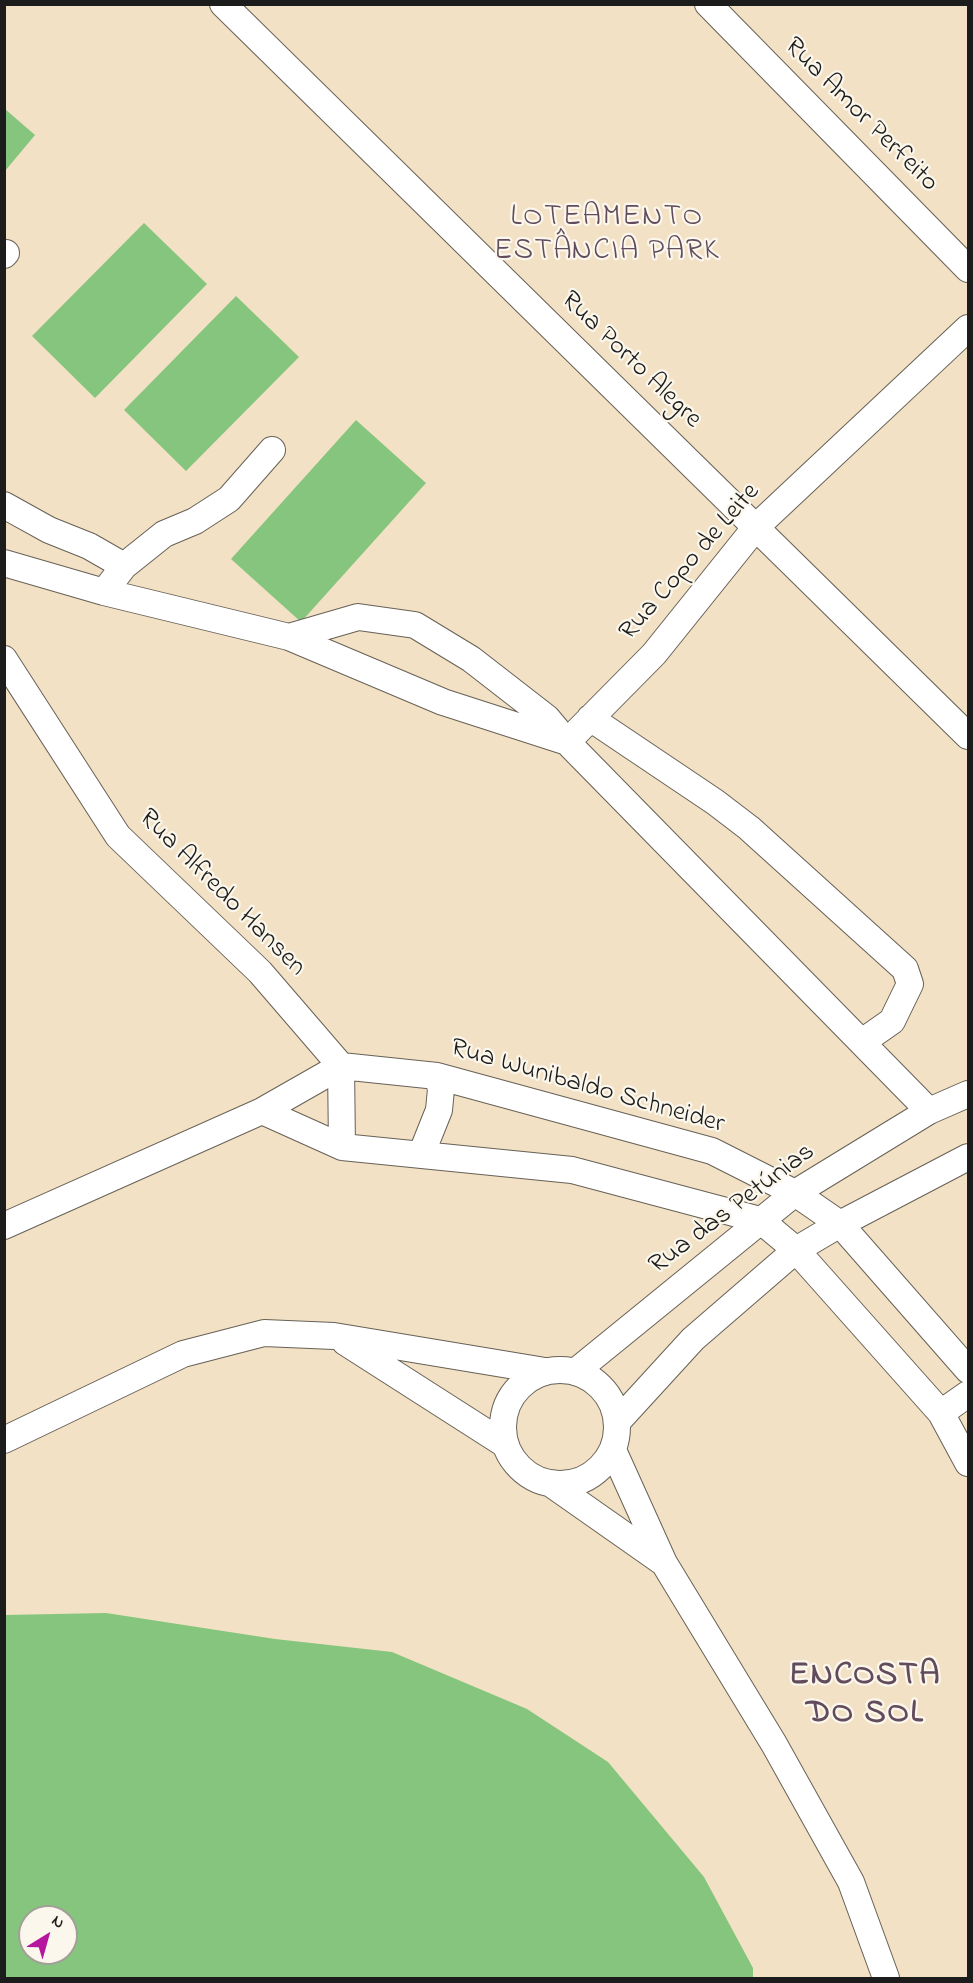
<!DOCTYPE html>
<html>
<head>
<meta charset="utf-8">
<style>
  body { margin:0 }
  #map { position:relative; width:973px; height:1983px; overflow:hidden; background:#f2e1c4; font-family:"Indie Flower",sans-serif }
  canvas { display:block }
  .frame { position:absolute; inset:0; border:6px solid #1c1c1c; pointer-events:none }
  .north { position:absolute; left:18px; top:1905px; width:60px; height:60px; box-sizing:border-box; background:#fbf7ec; border:2px solid #a29f99; border-radius:50%; rotate:37deg; font-size:16px; font-weight:700; line-height:24px; text-align:center; color:#1c1c1c }
  .north::after { content:''; display:block; margin:auto; width:21px; height:27px; background:#b5179e; clip-path:polygon(50% 0,100% 100%,50% 72%,0 100%) }
</style>
</head>
<body>
<div id="map">
<canvas width="973" height="1983"></canvas>
<div class="frame"></div>
<div class="north">N</div>
</div>
<script>
const ctx = document.querySelector('canvas').getContext('2d');
ctx.lineJoin = 'round';
function paint(path, color) { ctx.fillStyle = color; ctx.fill(path, 'evenodd'); }
const shape = rows => new Path2D(rows.map(r => 'M' + r).join(''));
function strokePath(path, color, width, dash) { ctx.strokeStyle = color; ctx.lineWidth = width; ctx.lineCap = dash ? 'butt' : 'round'; ctx.setLineDash(dash || []); ctx.stroke(path); }
function label(font, color, halo, rows, align = 'center') {
  ctx.font = font + ' "Indie Flower",sans-serif'; ctx.lineWidth = 4.5; ctx.setLineDash([]); ctx.textBaseline = 'middle'; ctx.strokeStyle = halo; ctx.fillStyle = color; for (const [text, x, y, turn = 0] of rows) {
    ctx.save(); ctx.translate(x, y); ctx.rotate((+turn || 0) * Math.PI / 180); ctx.textAlign = isNaN(turn) ? turn : align; if (halo) ctx.strokeText(text, 0, 0); ctx.fillText(text, 0, 0); ctx.restore();
  }
}
paint(shape([
  [5,109,35,135,5,171],
  [144,223,207,284,95,398,32,336],
  [236,296,299,357,186,471,124,410],
  [356,420,426,483,301,622,231,559],
  [106,1613,275,1639,392,1652,527,1709,608,1762,704,1877,753,1968,753,1978,5,1978,5,1615],
  [30,1917,66,1917,66,1953,30,1953]
]), '#86c57d');
const minor = shape([
  [223,4,968,736],
  [708,4,968,269],
  [4,255,6,253],
  [4,505,49,530,89,546,124,566],
  [4,563,104,592,289,637,443,702,567,742,929,1111],
  [104,592,124,566,164,534,195,521,229,499,272,450],
  [289,637,358,617,415,625,471,659,547,718,567,742,654,654,756,527,968,328],
  [4,659,118,836,260,972,341,1066,342,1147],
  [590,718,715,802,749,828,905,969,910,984,892,1021,862,1042],
  [262,1111,342,1147,572,1170,760,1220,796,1250,941,1413,968,1463],
  [421,1155,439,1110,441,1089,437,1076],
  [4,1226,262,1111,341,1066,437,1076,712,1151,795,1193,840,1224,968,1370],
  [345,1342,506,1445],
  '503 1427a57 57 0 1 1 114 0a57 57 0 1 1-114 0Z',
  [575,1372,795,1193,929,1111,968,1094],
  [941,1413,968,1394],
  [618,1421,693,1339,796,1250,840,1224,968,1157],
  [4,1440,183,1354,264,1333,334,1336,545,1371],
  [613,1450,664,1563,774,1744,851,1882,886,1978],
  [550,1483,664,1563]
]);
strokePath(minor, '#676157', 28);
strokePath(minor, '#fff', 26);
label('27px', '#1c1c1c', '#fbf7ec', [
  ["Rua Amor Perfeito",860,116,45],
  ["Rua Porto Alegre",630,361,44],
  ["Rua Copo de Leite",691,563,-49],
  ["Rua Alfredo Hansen",221,894,45],
  ["Rua Wunibaldo Schneider",587,1088,16],
  ["Rua das Petúnias",733,1210,-37]
]);
ctx.letterSpacing = '1.5px';
label('30px', '#624c5c', '#fbf7ec', [
  ["LOTEAMENTO",607,219],
  ["ESTÂNCIA PARK",607,253]
]);
ctx.letterSpacing = '0px';
ctx.letterSpacing = '1.5px';
label('bold 33px', '#624c5c', '#fbf7ec', [
  ["ENCOSTA",865,1678],
  ["DO SOL",865,1716]
]);
ctx.letterSpacing = '0px';
</script>
</body>
</html>
